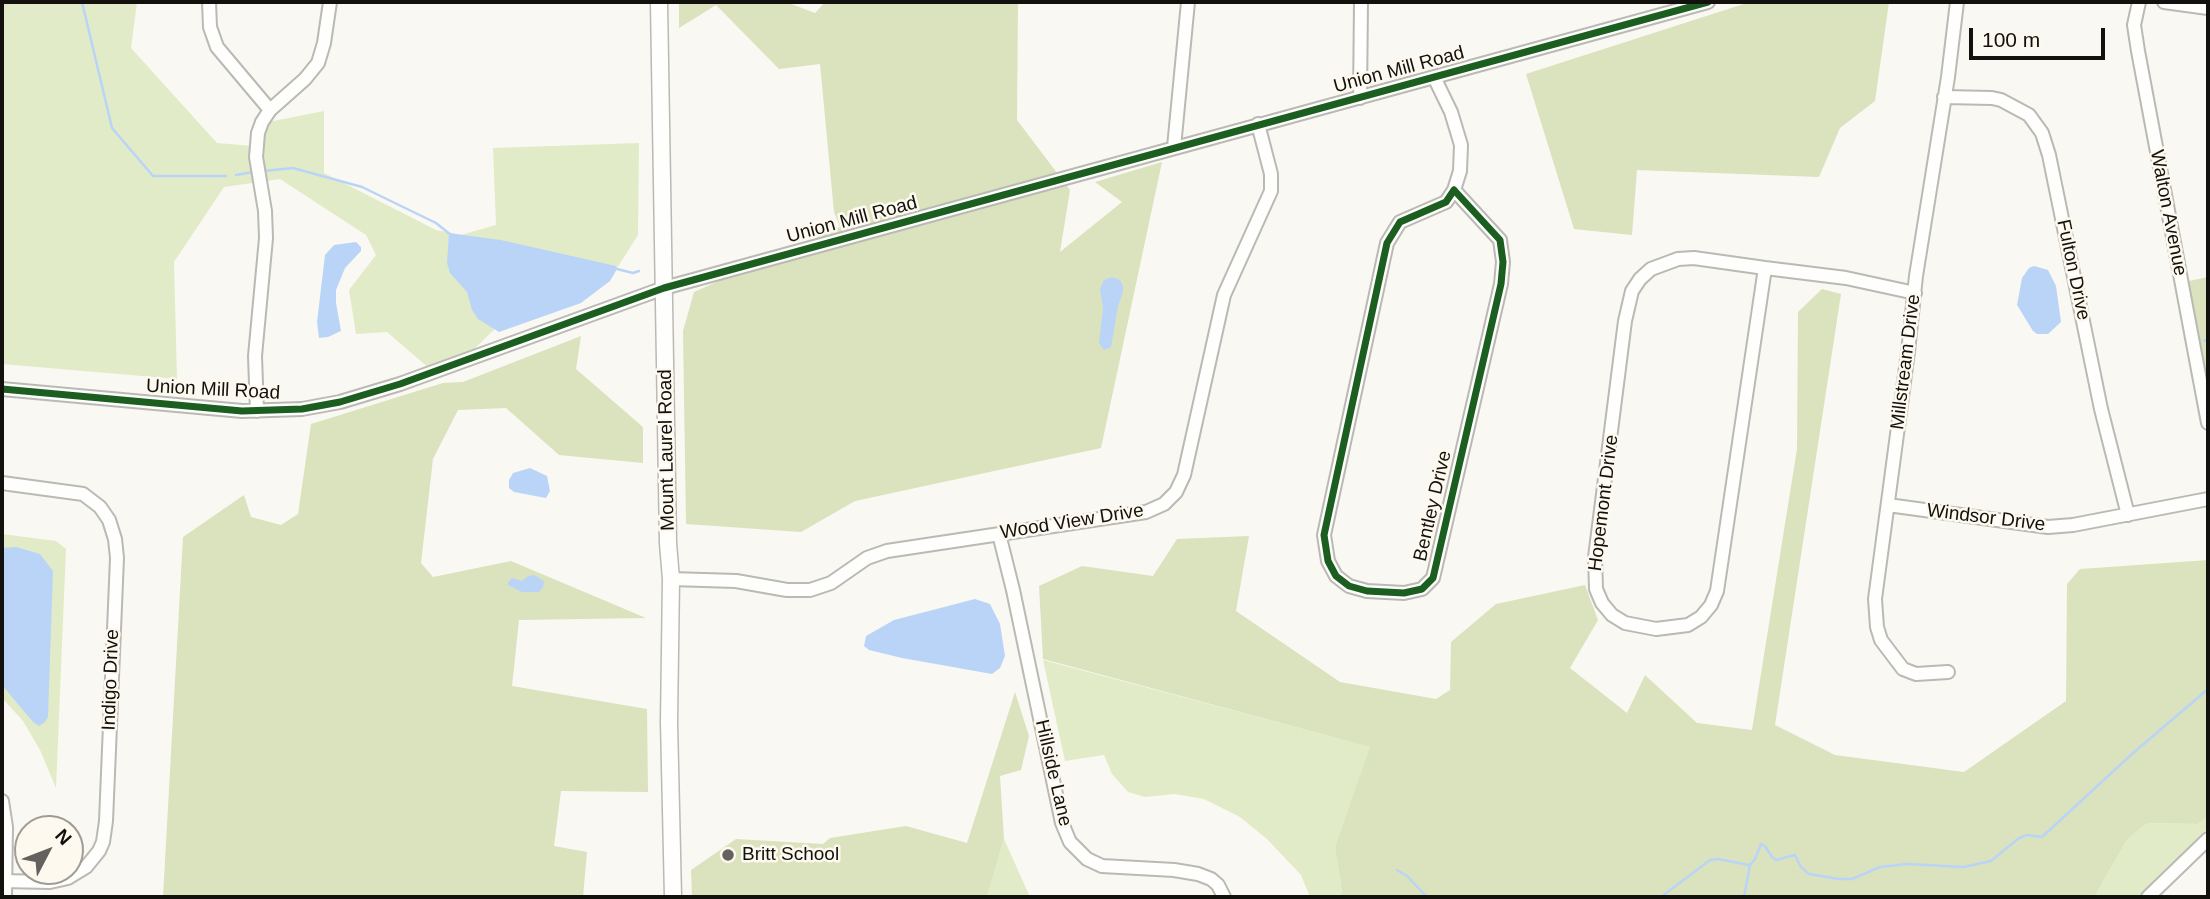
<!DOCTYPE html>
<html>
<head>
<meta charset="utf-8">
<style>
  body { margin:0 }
  #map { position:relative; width:2210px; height:899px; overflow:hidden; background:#faf8f2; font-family:Helvetica,sans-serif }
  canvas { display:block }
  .frame { position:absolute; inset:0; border:4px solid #12110e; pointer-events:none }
  .north { position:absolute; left:14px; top:815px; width:70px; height:70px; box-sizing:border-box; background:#fef9ef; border:2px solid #a09c95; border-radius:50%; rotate:48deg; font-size:19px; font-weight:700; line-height:28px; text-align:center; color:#12110e }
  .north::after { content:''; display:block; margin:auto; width:24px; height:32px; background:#63625e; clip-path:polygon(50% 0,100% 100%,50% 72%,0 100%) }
  .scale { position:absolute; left:1969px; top:28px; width:136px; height:32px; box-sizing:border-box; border:4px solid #12110e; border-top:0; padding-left:9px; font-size:21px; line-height:24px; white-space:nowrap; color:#12110e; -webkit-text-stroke:5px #fef9ef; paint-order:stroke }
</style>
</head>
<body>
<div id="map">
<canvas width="2210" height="899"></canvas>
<div class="frame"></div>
<div class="north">N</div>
<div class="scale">100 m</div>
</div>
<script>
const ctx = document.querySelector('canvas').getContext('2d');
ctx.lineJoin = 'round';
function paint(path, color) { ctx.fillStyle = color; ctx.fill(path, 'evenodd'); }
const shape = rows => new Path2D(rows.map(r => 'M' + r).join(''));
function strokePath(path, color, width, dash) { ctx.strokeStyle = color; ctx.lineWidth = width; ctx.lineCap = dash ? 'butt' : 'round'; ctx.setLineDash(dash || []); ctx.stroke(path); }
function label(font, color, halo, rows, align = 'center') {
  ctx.font = font + ' Helvetica,sans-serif'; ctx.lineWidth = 5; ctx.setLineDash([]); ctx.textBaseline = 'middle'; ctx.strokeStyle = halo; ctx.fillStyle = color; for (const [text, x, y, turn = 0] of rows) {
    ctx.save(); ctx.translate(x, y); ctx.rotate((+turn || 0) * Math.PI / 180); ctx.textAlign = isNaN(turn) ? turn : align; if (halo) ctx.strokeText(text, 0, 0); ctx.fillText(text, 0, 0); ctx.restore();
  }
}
paint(shape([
  [2,2,137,2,131,48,217,143,253,146,258,124,324,111,324,173,436,230,461,235,496,225,493,148,639,143,638,235,614,273,507,317,465,358,430,369,387,332,356,334,349,290,376,255,366,235,280,179,224,187,174,262,177,379,2,364],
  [2,534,56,541,66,549,56,788,40,750,23,721,2,698],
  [1043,660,1371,747,1335,847,1342,892,1339,897,1310,897,1301,875,1267,839,1240,817,1204,799,1174,794,1145,797,1128,792,1112,774,1104,755,1065,761],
  [2208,817,2208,828,2139,897,2094,897,2127,840,2147,823,2198,824],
  [1004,839,1030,897,987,897]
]), '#e2ebc7');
paint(shape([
  [679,2,786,2,815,13,825,2,1018,2,1017,120,1070,190,1060,252,1122,202,1095,182,1162,162,1101,448,855,501,801,532,686,524,683,331,694,292,840,227,834,212,820,64,779,69,716,5,679,28],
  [1750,2,1889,2,1875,101,1840,128,1819,177,1637,170,1632,235,1574,229,1526,74],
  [2208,277,2208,426,2180,283],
  [1822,289,1841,294,1775,725,1835,755,1964,772,2066,701,2067,584,2080,569,2208,560,2208,817,2198,824,2147,823,2127,840,2094,897,1339,897,1342,892,1335,847,1370,747,1043,659,1039,586,1082,566,1153,576,1177,539,1249,536,1236,611,1340,682,1436,699,1450,690,1451,642,1496,604,1585,585,1598,620,1570,668,1627,713,1645,675,1697,723,1752,730,1797,449,1798,312],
  [581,336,576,369,643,427,643,463,559,455,506,408,458,410,433,459,421,563,433,577,511,561,646,618,519,620,512,686,647,709,648,792,561,791,554,846,587,852,583,897,163,897,183,537,244,495,251,517,281,525,298,514,311,424,443,383,463,382],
  [1015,692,1029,736,1021,770,1000,776,1004,839,987,897,692,897,691,870,736,839,823,844,830,838,906,826,967,843]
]), '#dae3bd');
paint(shape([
  [449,233,501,240,616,266,617,269,610,281,581,303,499,332,478,319,472,310,467,292,450,273,447,263],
  [356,242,361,247,361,251,345,268,336,290,336,303,341,331,328,337,319,338,317,322,325,255,334,245],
  [2034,266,2048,270,2056,286,2061,322,2048,334,2037,334,2033,331,2017,305,2022,278,2029,268],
  [1112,277,1120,280,1123,286,1123,292,1118,306,1111,347,1104,350,1099,343,1103,309,1100,289,1104,280],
  [530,468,547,476,550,491,546,498,514,492,509,488,509,480,513,473],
  [16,547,40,554,53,571,48,717,45,722,39,726,33,722,2,685,2,548],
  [534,575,544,581,543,587,539,592,522,592,508,585,508,582,512,578,522,581,528,576],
  [975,599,990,604,1000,624,1005,656,1000,668,992,674,902,658,869,650,864,646,866,636,894,620]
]), '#bad4f8');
strokePath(shape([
  [82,2,112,128,153,176,226,176],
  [263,171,293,168,362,187,436,223,451,235],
  [236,175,253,172],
  [617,269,633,273,639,271],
  [2204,340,2208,343],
  [1397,870,1407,876,1427,897],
  [1661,897,1710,860,1718,859,1749,865],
  [1744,897,1750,865,1755,859,1761,844,1765,846,1772,857,1776,860,1795,855,1801,867,1809,874,1839,879,1852,879,1880,867,1907,864,1964,867,1991,861,2019,838,2027,835,2042,837,2132,754,2208,689]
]), '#bad4f8', 2.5);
const minor = shape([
  [209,2,210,27,217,47,270,110],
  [2139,2,2134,25,2138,51,2208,423],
  [2164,2,2208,8],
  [1434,77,1451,112,1461,145,1460,171,1454,190],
  [1944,97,1992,98,2001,100,2029,115,2042,133,2049,155,2101,409,2128,515],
  [1360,98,1361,2],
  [1174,147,1188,2],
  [1454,190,1500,240,1503,262,1501,284,1433,578,1422,589,1404,593,1367,591,1349,586,1336,576,1328,561,1324,535,1387,243,1400,222,1446,202,1454,190],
  [1694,258,1765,268,1717,591,1711,605,1701,617,1688,625,1656,629,1625,623,1612,615,1602,603,1596,589,1595,557,1625,321,1632,291,1640,279,1651,269,1678,259,1694,258],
  [1765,268,1846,278,1915,293],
  [2,389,242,411,302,409,340,402,400,384,664,288,1708,2],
  [257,411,255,356,266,238,265,211,256,157,258,133,262,122,270,110,305,79,318,63,324,43,330,2],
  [2,483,83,494,100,507,109,520,115,539,117,558,106,821,103,842,99,851,86,867,68,878,50,882,2,881],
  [1888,505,2048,527,2073,525,2208,499],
  [999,534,1013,590,1062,823,1070,842,1087,859,1102,866,1174,870,1198,874,1211,879,1218,885,1224,897],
  [671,579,736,581,787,590,810,590,831,583,867,558,887,551,1146,512,1164,504,1176,492,1184,475,1224,295,1271,191,1271,174,1258,124],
  [1948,672,1916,674,1903,669,1881,640,1877,627,1875,599,1908,352,1916,276,1948,77,1957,2],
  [2,801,6,827,5,897],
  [2148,897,2208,839]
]);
const major = shape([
  [659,2,668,543,671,579,669,722,673,897]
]);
strokePath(minor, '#bab9b4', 16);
strokePath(major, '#bab9b4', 19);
strokePath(minor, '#fefefd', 12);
strokePath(major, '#fefefd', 16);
strokePath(shape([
  [1454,190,1500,240,1503,262,1501,284,1433,578,1422,589,1404,593,1367,591,1349,586,1336,576,1328,561,1324,535,1387,243,1400,222,1446,202,1454,190],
  [2,389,242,411,302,409,340,402,400,384,664,288,1708,2]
]), '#1b5e20', 7);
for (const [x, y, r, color] of [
  [728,855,7,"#63625e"]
]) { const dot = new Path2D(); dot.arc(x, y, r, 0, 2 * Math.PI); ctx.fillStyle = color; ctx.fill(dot); strokePath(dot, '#fef9ef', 2.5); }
label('19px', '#12110e', '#fef9ef', [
  ["Union Mill Road",1399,70,-15],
  ["Walton Avenue",2168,213,79],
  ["Union Mill Road",852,220,-15],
  ["Fulton Drive",2073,270,78],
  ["Millstream Drive",1906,362,-83],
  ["Union Mill Road",213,390,3],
  ["Mount Laurel Road",667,450,-91],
  ["Hopemont Drive",1604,503,-83],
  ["Bentley Drive",1433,506,-77],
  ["Windsor Drive",1986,518,7],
  ["Wood View Drive",1072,522,-9],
  ["Indigo Drive",111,680,-88],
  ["Hillside Lane",1053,773,77]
]);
label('19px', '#12110e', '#fef9ef', [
  ["Britt School",742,855]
], 'left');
</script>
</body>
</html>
